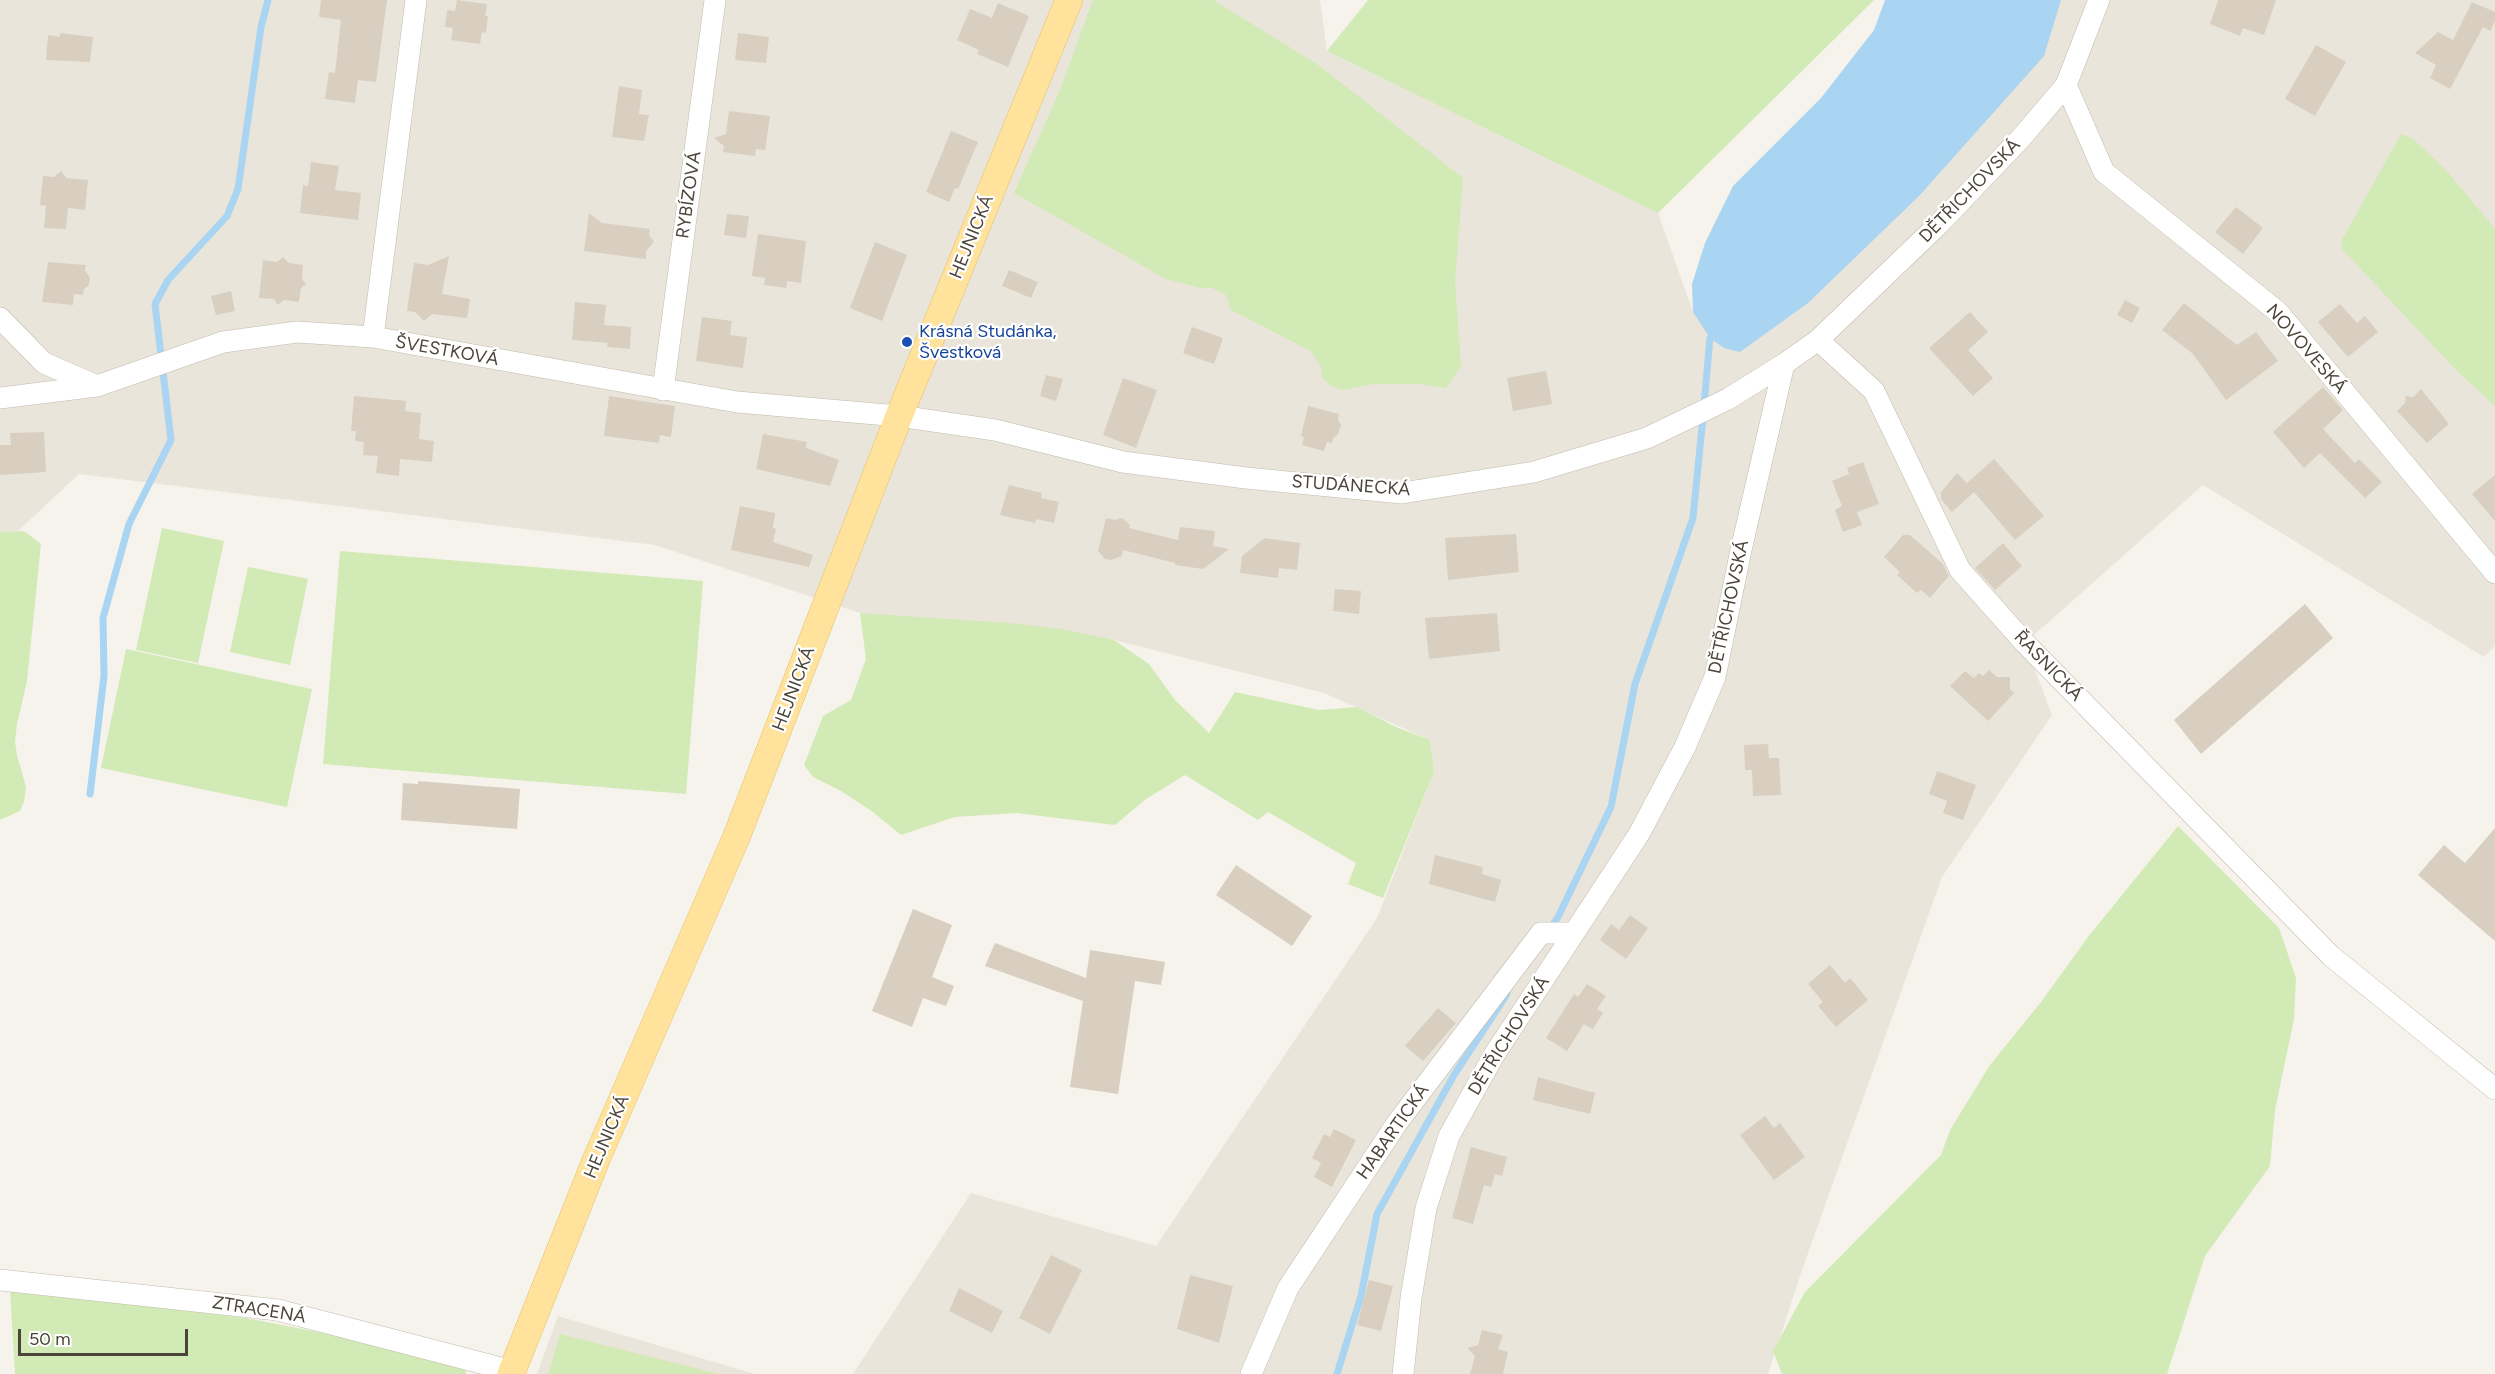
<!DOCTYPE html>
<html>
<head>
<meta charset="utf-8">
<style>
  body { margin:0 }
  #map { position:relative; width:2495px; height:1374px; overflow:hidden; background:#f6f3ec; font-family:Figtree,sans-serif }
  canvas { display:block }
  .scale { position:absolute; left:18px; top:1329px; width:170px; height:27px; box-sizing:border-box; border:3px solid #4b4439; border-top:0; padding-left:8px; font-size:18px; line-height:21px; white-space:nowrap; color:#4b4439; -webkit-text-stroke:4px #fff; paint-order:stroke }
</style>
</head>
<body>
<div id="map">
<canvas width="2495" height="1374"></canvas>
<div class="scale">50 m</div>
</div>
<script>
const ctx = document.querySelector('canvas').getContext('2d');
ctx.lineJoin = 'round';
function paint(path, color) { ctx.fillStyle = color; ctx.fill(path, 'evenodd'); }
const shape = rows => new Path2D(rows.map(r => 'M' + r).join(''));
function strokePath(path, color, width, dash) { ctx.strokeStyle = color; ctx.lineWidth = width; ctx.lineCap = dash ? 'butt' : 'round'; ctx.setLineDash(dash || []); ctx.stroke(path); }
function label(font, color, halo, rows, align = 'center') {
  ctx.font = font + ' Figtree,sans-serif'; ctx.lineWidth = 4.5; ctx.setLineDash([]); ctx.textBaseline = 'middle'; ctx.strokeStyle = halo; ctx.fillStyle = color; for (const [text, x, y, turn = 0] of rows) {
    ctx.save(); ctx.translate(x, y); ctx.rotate((+turn || 0) * Math.PI / 180); ctx.textAlign = isNaN(turn) ? turn : align; if (halo) ctx.strokeText(text, 0, 0); ctx.fillText(text, 0, 0); ctx.restore();
  }
}
paint(shape([
  [0,0,1320,0,1327,51,1658,213,1693,312,2059,0,2495,0,2495,646,2484,657,2203,485,2025,643,2052,715,1942,877,1802,1270,1768,1374,853,1374,971,1193,1156,1246,1377,918,1434,772,1430,740,1324,693,1114,640,860,613,655,545,79,474,18,531,0,532],
  [558,1316,755,1374,537,1374]
]), '#eae5da');
paint(shape([
  [1093,0,1213,0,1317,64,1463,178,1455,281,1461,366,1446,388,1419,384,1374,384,1342,390,1332,387,1322,377,1321,367,1311,351,1231,310,1226,295,1212,288,1201,288,1166,279,1014,193,1060,90],
  [1368,0,1874,0,1658,213,1327,51],
  [2401,134,2412,138,2445,169,2495,229,2495,406,2456,370,2341,248,2342,240],
  [162,528,224,541,198,663,136,650],
  [24,531,41,544,27,681,17,724,15,742,17,755,26,787,24,802,20,811,0,820,0,532],
  [340,551,703,581,686,794,323,764],
  [248,567,308,579,290,665,230,652],
  [860,613,1008,623,1062,629,1114,640,1149,664,1175,700,1209,733,1235,692,1319,710,1357,707,1396,727,1430,740,1434,772,1383,898,1348,884,1356,863,1268,812,1258,820,1185,775,1146,799,1115,825,1016,813,955,817,901,835,873,812,841,791,813,777,804,765,823,716,851,700,866,659],
  [126,649,312,689,287,807,101,768],
  [2178,826,2279,928,2296,978,2294,1019,2275,1110,2270,1166,2205,1256,2167,1374,1782,1374,1773,1351,1805,1292,1941,1155,1950,1130,1990,1065,2041,1002,2088,937],
  [10,1290,246,1318,369,1342,466,1368,466,1374,15,1374],
  [560,1334,719,1374,548,1374]
]), '#d2eab5');
paint(shape([
  [1885,0,2061,0,2044,56,1919,196,1808,303,1740,352,1724,348,1710,338,1693,312,1692,284,1705,243,1733,186,1821,98,1874,30]
]), '#a9d4f2');
strokePath(shape([
  [1704,405,1710,338,1715,331],
  [90,794,104,676,103,618,129,524,171,440,155,304,168,280,227,216,238,189,261,27,268,0],
  [1549,930,1558,917,1611,807,1635,684,1693,518,1703,417],
  [1337,1374,1361,1296,1377,1214,1454,1075,1507,994]
]), '#a9d4f2', 7);
paint(shape([
  [321,0,387,0,376,82,358,80,355,103,325,99,329,72,335,73,341,20,319,17],
  [457,0,487,4,485,16,488,16,486,33,482,32,480,44,451,40,453,28,445,27,447,10,455,11],
  [2218,0,2276,0,2264,35,2243,28,2240,36,2210,24],
  [2472,2,2495,12,2495,21,2490,31,2483,27,2450,89,2430,78,2436,65,2415,53,2438,32,2453,40],
  [998,3,1029,16,1008,67,977,54,979,50,957,40,970,9,992,18],
  [60,33,93,37,90,62,46,60,48,35,60,37],
  [738,33,769,37,766,63,735,60],
  [2316,45,2346,62,2315,116,2285,99],
  [619,86,642,90,639,114,649,115,644,141,612,137],
  [729,111,770,116,765,150,756,149,755,156,723,152,724,146,714,138,726,134],
  [951,131,978,142,958,189,955,188,949,202,926,192],
  [311,162,339,166,335,190,361,193,358,220,300,213,303,185,308,186],
  [61,171,66,178,88,180,85,210,68,208,66,229,44,228,46,206,40,205,43,176,54,177],
  [2236,207,2263,228,2243,254,2215,232],
  [589,213,602,223,650,229,649,235,654,242,646,251,646,259,584,251],
  [727,214,749,216,746,238,724,235],
  [758,234,806,241,801,283,787,281,786,288,764,285,765,278,752,276],
  [875,242,907,255,882,321,850,308],
  [449,256,442,294,470,299,467,318,432,314,424,321,415,312,407,311,414,263,428,265],
  [283,257,289,263,303,265,302,279,306,284,301,288,299,302,284,300,278,305,274,299,259,298,263,260,277,262],
  [48,262,86,265,85,271,90,277,89,285,84,289,83,295,74,294,73,305,42,302],
  [1009,270,1038,282,1031,298,1002,286],
  [231,291,235,311,216,315,211,296],
  [2125,300,2140,308,2132,323,2117,315],
  [575,302,606,305,604,325,631,327,630,349,607,347,608,343,572,340],
  [2184,303,2237,345,2256,332,2278,361,2226,400,2193,354,2162,330],
  [2340,304,2357,323,2365,316,2378,332,2348,357,2318,322],
  [1970,312,1988,332,1968,350,1993,378,1973,396,1929,348],
  [702,317,732,321,730,335,747,337,743,368,696,361],
  [1192,327,1223,338,1214,364,1183,353],
  [1546,371,1552,404,1513,411,1507,378],
  [1046,375,1063,379,1056,401,1040,396],
  [1123,378,1157,390,1136,448,1103,435],
  [2323,387,2343,410,2323,429,2355,463,2359,459,2382,482,2365,498,2320,453,2304,468,2273,432],
  [2421,389,2449,424,2427,443,2397,411,2405,403,2406,396,2413,397],
  [354,396,406,401,405,411,421,413,419,439,434,441,432,462,400,459,399,476,376,473,378,456,363,455,364,442,355,441,356,431,351,431],
  [609,396,675,406,671,437,660,435,659,443,604,436],
  [1308,406,1339,414,1338,420,1341,425,1338,434,1333,438,1332,443,1327,442,1324,451,1302,445,1304,437,1301,436],
  [44,432,46,472,0,475,0,445,11,445,10,433],
  [763,434,807,442,806,448,839,460,830,486,756,469],
  [1994,459,2044,516,2015,540,1974,492,1952,512,1941,499,1941,492,1957,473,1967,483],
  [1863,462,1879,504,1857,512,1862,525,1843,532,1835,510,1842,506,1832,481,1849,474,1847,468],
  [2495,475,2495,521,2472,494],
  [1009,485,1042,493,1041,498,1059,502,1054,523,1036,519,1035,523,1000,515],
  [740,506,775,513,773,528,776,529,773,542,813,555,809,567,731,550],
  [1106,518,1115,520,1122,518,1130,525,1129,528,1178,540,1180,527,1215,531,1213,546,1229,549,1203,569,1175,565,1175,563,1123,550,1122,556,1111,560,1105,559,1098,551],
  [1516,534,1519,572,1448,580,1445,538],
  [1903,535,1910,535,1943,564,1949,576,1930,598,1921,590,1917,593,1897,575,1900,572,1884,557],
  [1265,538,1300,543,1297,570,1279,568,1278,578,1240,573,1242,556],
  [2003,543,2022,566,1995,590,1975,568],
  [1335,589,1361,591,1359,614,1333,611],
  [2305,604,2333,638,2201,754,2174,720],
  [1497,613,1500,651,1429,659,1425,618],
  [1989,670,1997,677,2010,677,2010,689,2014,693,1988,721,1950,686,1965,671,1974,678,1979,673,1983,676],
  [1768,744,1769,758,1779,758,1781,795,1753,796,1752,770,1745,770,1744,745],
  [1937,771,1976,785,1963,820,1943,813,1947,801,1929,794],
  [418,781,520,789,517,829,401,820,403,783,418,784],
  [2495,828,2495,941,2418,875,2444,845,2465,863],
  [1435,855,1483,867,1482,874,1501,880,1495,902,1429,884],
  [1236,865,1312,916,1292,946,1216,895],
  [913,909,952,925,932,977,954,986,946,1006,923,998,912,1027,872,1011],
  [1630,915,1648,928,1626,959,1600,940,1611,924,1619,930],
  [995,943,1086,978,1090,950,1165,962,1161,985,1135,981,1118,1094,1070,1087,1083,1001,985,966],
  [1830,965,1845,983,1850,978,1868,1000,1836,1027,1818,1006,1823,1002,1808,984],
  [1587,984,1606,996,1597,1009,1603,1013,1593,1029,1584,1024,1567,1051,1546,1038,1574,994,1578,997],
  [1438,1008,1456,1023,1423,1061,1405,1046],
  [1538,1077,1595,1093,1590,1114,1533,1100],
  [1765,1116,1774,1128,1780,1123,1805,1157,1774,1180,1740,1135],
  [1334,1129,1356,1140,1332,1187,1314,1177,1321,1163,1312,1158,1324,1134,1330,1137],
  [1471,1147,1507,1157,1502,1176,1495,1174,1491,1187,1484,1185,1473,1224,1452,1218],
  [1051,1255,1082,1270,1050,1334,1019,1318],
  [1190,1275,1233,1286,1219,1343,1177,1329],
  [1369,1280,1393,1286,1381,1331,1357,1325],
  [959,1288,1003,1311,992,1333,949,1311],
  [1482,1330,1503,1335,1498,1349,1508,1352,1503,1374,1470,1374,1475,1356,1467,1348,1478,1345]
]), '#d8cfc1');
const minor = shape([
  [2066,85,2104,172,2278,312,2495,573],
  [0,318,44,363,97,386],
  [373,337,416,0],
  [1818,340,1874,391,1960,570,2025,643,2331,956,2495,1089],
  [663,390,715,0],
  [0,398,97,386,223,342,297,332,373,337,737,402,899,416,995,430,1123,462,1246,478,1402,493,1534,472,1647,438,1728,399,1784,364,1818,340,1939,224,2021,138,2066,85,2099,0],
  [0,1280,278,1310,512,1371],
  [1251,1374,1288,1288,1397,1123,1541,933,1574,933],
  [1403,1374,1411,1298,1426,1208,1449,1136,1494,1055,1639,834,1685,747,1715,677,1741,550,1784,364]
]);
const major = shape([
  [511,1374,596,1160,736,838,899,416,1069,0]
]);
strokePath(minor, '#c2bbae', 22);
strokePath(major, '#e6c16a', 28);
strokePath(minor, '#fff', 21);
strokePath(major, '#ffe39c', 27);
for (const [x, y, r, color] of [
  [907,342,6,"#1a4fb4"]
]) { const dot = new Path2D(); dot.arc(x, y, r, 0, 2 * Math.PI); ctx.fillStyle = color; ctx.fill(dot); strokePath(dot, '#fff', 2); }
label('18px', '#4b4439', '#fff', [
  ["DĚTŘICHOVSKÁ",1970,191,-46],
  ["RYBÍZOVÁ",689,195,-82],
  ["HEJNICKÁ",972,237,-68],
  ["NOVOVESKÁ",2306,349,49],
  ["ŠVESTKOVÁ",447,351,10],
  ["STUDÁNECKÁ",1351,486,4],
  ["DĚTŘICHOVSKÁ",1729,607,-78],
  ["ŘASNICKÁ",2048,666,46],
  ["HEJNICKÁ",794,689,-69],
  ["DĚTŘICHOVSKÁ",1509,1036,-58],
  ["HABARTICKÁ",1393,1132,-55],
  ["HEJNICKÁ",607,1137,-67],
  ["ZTRACENÁ",259,1310,9]
]);
label('18px', '#164399', '#fff', [
  ["Krásná Studánka,",919,332],
  ["Švestková",919,353]
], 'left');
</script>
</body>
</html>
